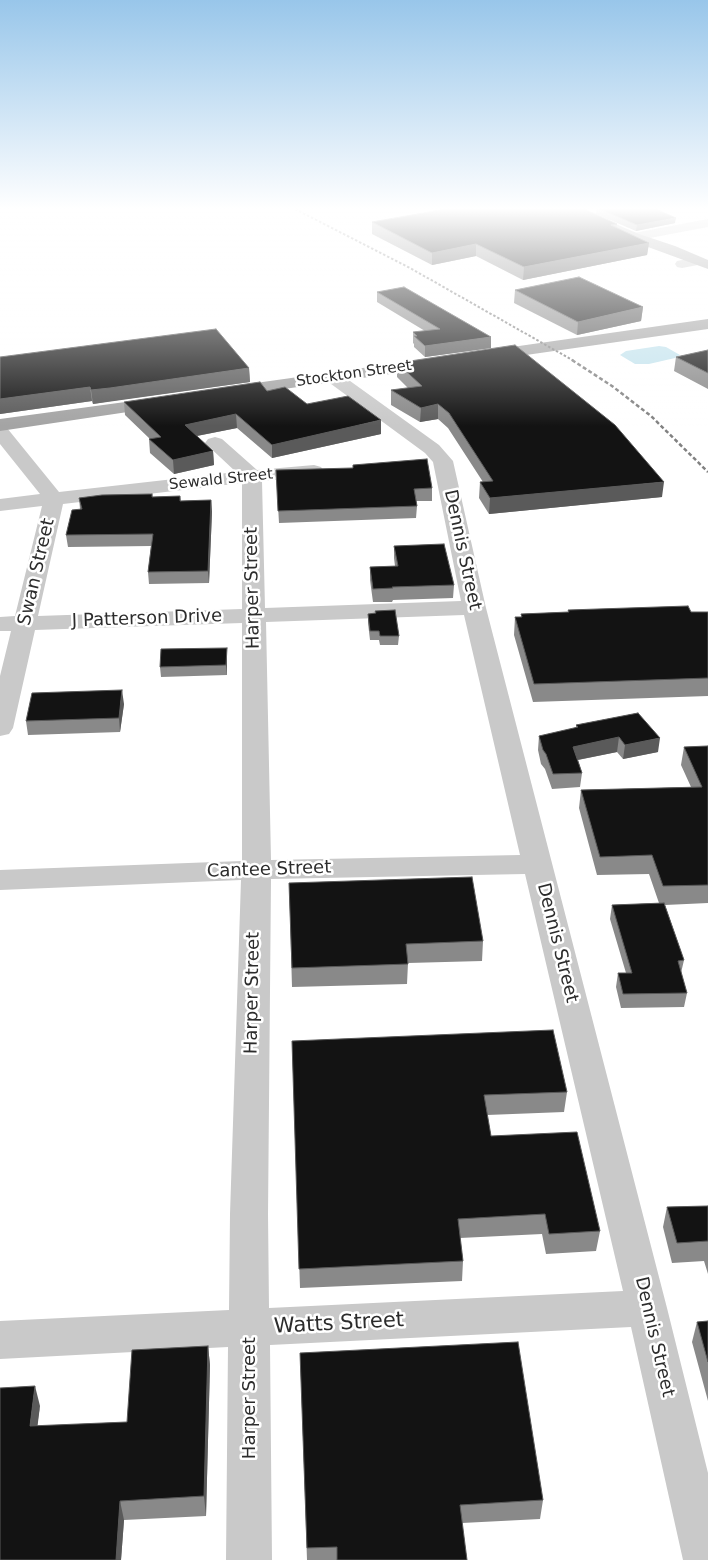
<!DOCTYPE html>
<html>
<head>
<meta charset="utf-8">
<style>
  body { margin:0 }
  canvas { display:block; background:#fff }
</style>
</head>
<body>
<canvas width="708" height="1560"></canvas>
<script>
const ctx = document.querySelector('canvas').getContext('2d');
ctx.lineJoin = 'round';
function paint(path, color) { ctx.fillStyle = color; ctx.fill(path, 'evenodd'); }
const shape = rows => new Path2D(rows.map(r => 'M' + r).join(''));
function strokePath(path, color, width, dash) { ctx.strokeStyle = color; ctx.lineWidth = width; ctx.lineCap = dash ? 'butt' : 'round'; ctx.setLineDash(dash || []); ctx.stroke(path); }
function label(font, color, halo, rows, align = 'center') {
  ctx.font = font + ' "DejaVu Sans",sans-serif'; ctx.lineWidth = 5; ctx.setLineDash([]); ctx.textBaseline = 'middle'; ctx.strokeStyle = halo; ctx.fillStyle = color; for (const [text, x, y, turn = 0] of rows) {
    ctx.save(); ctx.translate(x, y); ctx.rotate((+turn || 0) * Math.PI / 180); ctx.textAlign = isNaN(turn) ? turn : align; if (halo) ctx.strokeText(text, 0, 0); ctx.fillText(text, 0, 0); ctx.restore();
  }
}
paint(shape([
  [659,346,666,347,680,355,675,358,649,364,635,364,620,355,626,351]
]), '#c1e2ed');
paint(shape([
  [708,219,708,227,634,241,627,237,634,233,708,219],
  [698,257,703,258,705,261,703,264,682,268,677,267,675,264,677,261,698,257],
  [333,372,339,373,439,445,453,461,486,608,667,1308,708,1473,708,1560,683,1560,631,1327,270,1345,272,1560,226,1560,228,1347,0,1359,0,1321,229,1310,230,1214,241,880,0,890,0,870,242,861,242,623,35,630,13,728,9,734,0,736,0,676,11,631,0,631,0,617,15,616,42,506,0,511,0,499,40,494,0,444,0,426,7,428,59,492,236,472,205,443,208,439,215,437,222,439,257,470,314,465,321,467,324,471,321,475,314,477,262,481,265,608,461,601,433,462,425,453,327,381,324,377,327,373,333,372],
  [242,483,242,609,38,616,63,504,242,483],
  [464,615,520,855,271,860,266,622,464,615],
  [525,874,623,1291,269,1308,268,1214,271,879,525,874]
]), '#c9c9c9');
paint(shape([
  [557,207,576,207,639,234,675,246,708,260,708,269,629,240,557,207],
  [708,319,708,329,484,361,478,360,476,356,478,352,484,351,708,319],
  [434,358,440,359,443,363,440,367,227,397,221,396,218,392,221,388,227,387,434,358],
  [162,397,168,398,171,402,168,406,0,431,0,419,162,397]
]), '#a4a4a4');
strokePath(shape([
  [291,207,410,268,574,361]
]), '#818181', 2, [2.5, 2]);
strokePath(shape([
  [572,360,612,386,651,416,708,472]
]), '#818181', 2.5, [4, 2.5]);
paint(shape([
  [597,208,675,223,636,231,596,214],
  [372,222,617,224,617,228,649,243,647,255,523,280,476,256,432,265,372,234],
  [515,290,643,307,641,321,577,335,514,303],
  [377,292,491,337,491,348,425,357,414,347,414,344,413,343,413,332,425,331,377,302],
  [708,350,708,389,674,371,676,357],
  [0,357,249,368,250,382,111,401,93,404,92,401,0,414],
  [397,363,662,497,489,514,479,498,480,482,483,482,448,428,438,419,420,422,391,405,391,390,408,388,397,377],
  [267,391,307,404,381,434,272,458,237,428,197,436,213,451,214,465,174,474,150,453,149,439,150,439,125,415,124,402],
  [276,470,432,488,432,501,416,501,417,506,416,518,279,523],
  [152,494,153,497,180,496,181,501,211,500,212,512,209,583,149,584,148,572,151,546,68,547,66,535,80,509,79,498],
  [394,546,454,585,453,598,393,600,392,602,373,602,370,580,370,567,395,566,394,558],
  [568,610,691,612,708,612,708,696,533,702,514,635,515,617,521,617,521,614,568,612],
  [368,614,399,636,398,645,380,645,379,640,370,640,368,623],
  [227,657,227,675,161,677,160,667],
  [124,704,120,732,28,735,26,721],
  [638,713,658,752,623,759,617,752,578,760,582,773,580,787,552,789,545,769,541,764,538,750,539,736,576,728,576,725],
  [708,746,708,903,665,905,684,960,681,973,687,993,684,1007,621,1008,616,987,618,973,626,973,610,919,612,905,659,903,649,874,597,875,579,808,581,790,691,787,681,765,684,747],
  [289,883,483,941,482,961,408,963,407,984,292,987],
  [292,1041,567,1092,564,1112,487,1115,491,1136,600,1231,596,1251,546,1254,542,1234,460,1238,463,1261,462,1281,300,1288],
  [708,1206,708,1274,704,1261,672,1263,663,1227,667,1207],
  [708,1321,708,1401,692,1342,697,1322],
  [208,1346,210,1365,206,1516,124,1520,121,1560,0,1560,40,1406,37,1426,127,1422],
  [300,1353,543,1500,540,1519,462,1523,467,1560,307,1560]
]), '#898989');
paint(shape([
  [676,218,675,223,636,231,637,225],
  [649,243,647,255,523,280,524,267],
  [476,244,476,256,432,265,432,253],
  [643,307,641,321,577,335,578,322],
  [491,337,491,348,425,357,425,346],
  [249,368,250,382,93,404,91,390],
  [90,387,92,401,0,414,0,399],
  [438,404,438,419,420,422,421,408],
  [236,414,237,428,186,438,185,425],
  [381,420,381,434,272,458,272,445],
  [213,451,214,465,174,474,173,460],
  [664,482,662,497,489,514,490,498],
  [211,500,212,512,209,583,208,571],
  [227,648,227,675,226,665],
  [122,690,124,704,120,732,119,718],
  [619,737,617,752,572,761,573,747],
  [660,738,658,752,623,759,625,745],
  [208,1346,210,1365,206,1516,204,1496],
  [35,1386,40,1406,35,1446,30,1426],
  [120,1501,124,1520,121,1560,116,1560]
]), '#5a5a5a');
const building = shape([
  [457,207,558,207,561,209,567,207,580,207,617,224,611,225,649,243,524,267,476,244,432,253,372,222,457,207],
  [600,207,651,207,676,218,637,225,597,208,600,207],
  [579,277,643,307,578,322,515,290,579,277],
  [404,287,491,337,425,346,414,336,417,336,413,332,440,329,377,292,404,287],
  [216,329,249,368,110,388,91,390,90,387,0,399,0,357,216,329],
  [515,345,615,425,664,482,490,498,480,482,493,481,449,413,438,404,421,408,391,390,422,386,397,363,515,345],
  [708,350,708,373,676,357,708,350],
  [260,382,267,391,285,387,307,404,348,396,381,420,272,445,236,414,185,425,213,451,173,460,149,439,161,437,124,402,260,382],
  [427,459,432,488,414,489,417,506,278,511,276,470,353,468,353,465,427,459],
  [152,494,152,497,180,496,180,501,211,500,208,571,148,572,153,534,66,535,72,510,82,509,79,498,102,495,152,494],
  [444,544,454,585,392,587,393,588,373,589,370,567,398,566,394,546,444,544],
  [688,606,691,612,708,612,708,678,534,684,515,617,522,617,521,614,569,612,568,610,688,606],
  [395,610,399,636,380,636,379,631,370,631,368,614,376,613,375,611,395,610],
  [227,648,226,665,160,667,161,649,227,648],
  [122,690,119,718,26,721,32,693,122,690],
  [638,713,660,738,625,745,619,737,573,747,582,773,553,774,546,754,543,750,539,736,578,727,576,725,638,713],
  [708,746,708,885,663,886,652,855,600,857,581,790,702,787,684,747,708,746],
  [472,877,483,941,406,944,408,964,292,968,289,883,472,877],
  [664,903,684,960,678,961,687,993,623,994,618,973,632,973,612,905,664,903],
  [553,1030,567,1092,484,1095,491,1136,577,1132,600,1231,549,1234,545,1214,458,1219,463,1261,299,1269,292,1041,553,1030],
  [708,1206,708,1241,677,1243,667,1207,708,1206],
  [708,1321,708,1362,697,1322,708,1321],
  [518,1342,543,1500,460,1505,467,1560,337,1560,337,1547,307,1548,300,1353,518,1342],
  [208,1346,204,1496,120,1501,116,1560,0,1560,0,1388,35,1386,30,1426,127,1422,132,1350,208,1346]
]);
paint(building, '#131313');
strokePath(building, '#5a5a5a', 1);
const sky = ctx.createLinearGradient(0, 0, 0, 426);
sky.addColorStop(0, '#98c6ea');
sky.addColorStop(0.49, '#fff');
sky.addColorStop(1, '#ffffff00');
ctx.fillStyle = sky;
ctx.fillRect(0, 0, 708, 426);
label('15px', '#2c2c2c', '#fff', [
  ["Stockton Street",354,374,-8],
  ["Sewald Street",221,480,-6]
]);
label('18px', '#2c2c2c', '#fff', [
  ["Dennis Street",462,550,78],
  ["Swan Street",37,572,-77],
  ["Harper Street",253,588,-91],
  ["J Patterson Drive",147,619,-2],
  ["Cantee Street",269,870,-2],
  ["Dennis Street",557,943,76],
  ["Harper Street",253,993,-89],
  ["Dennis Street",654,1337,77],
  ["Harper Street",250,1398,-90]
]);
label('21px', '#2c2c2c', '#fff', [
  ["Watts Street",339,1324,-3]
]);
</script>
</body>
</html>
